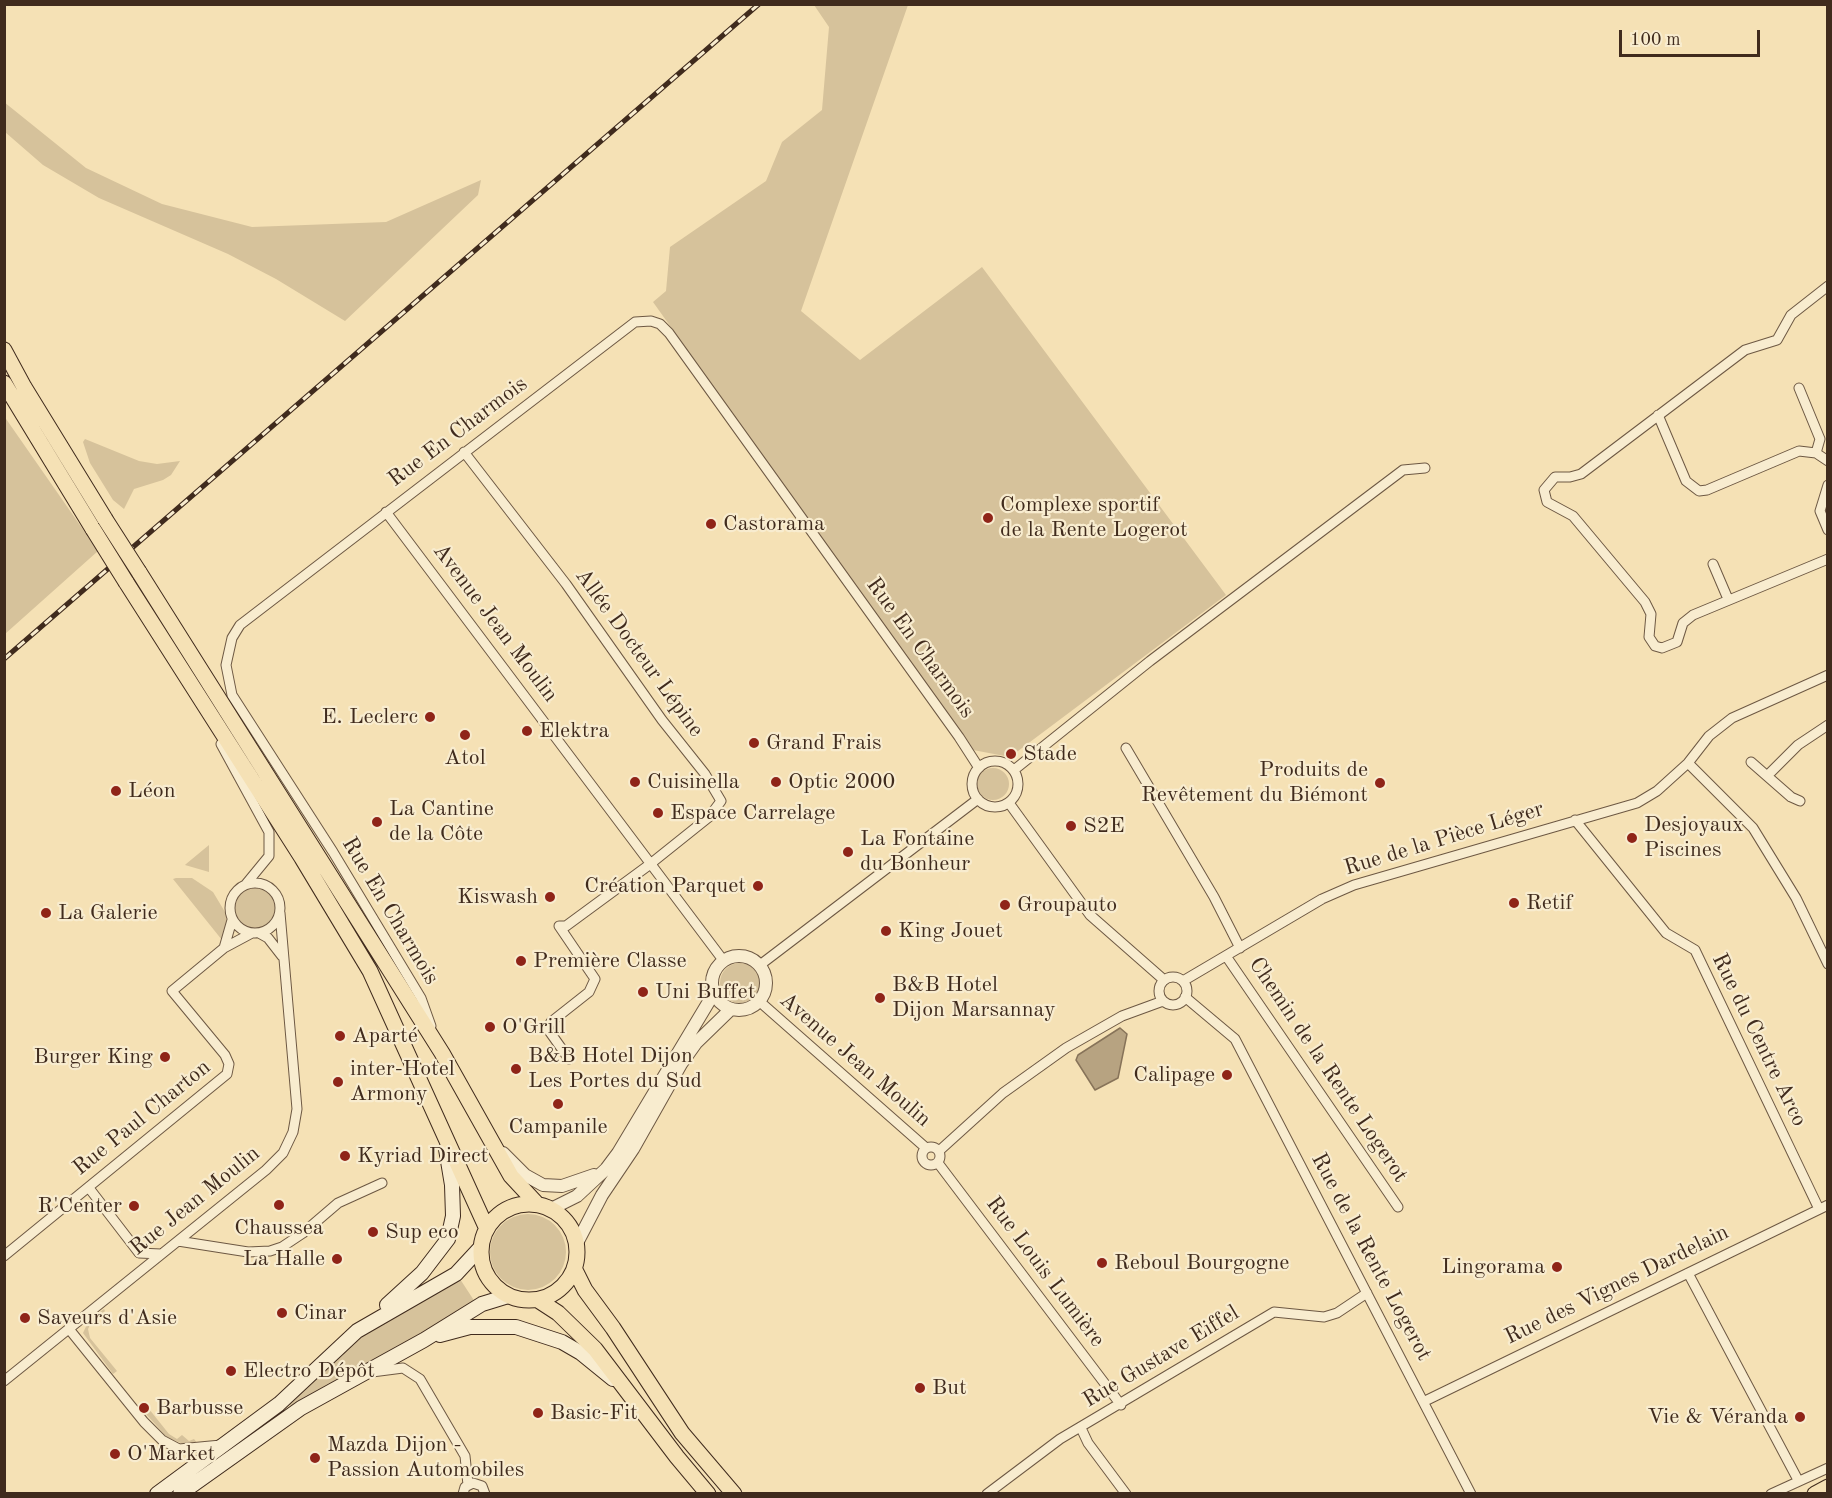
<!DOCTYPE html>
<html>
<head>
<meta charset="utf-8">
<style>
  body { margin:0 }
  #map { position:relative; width:1832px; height:1498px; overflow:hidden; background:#f5e1b5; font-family:"Old Standard TT",serif }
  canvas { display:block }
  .frame { position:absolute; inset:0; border:6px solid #402b1d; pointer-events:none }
  .scale { position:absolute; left:1619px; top:30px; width:141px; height:27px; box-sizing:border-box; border:3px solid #402b1d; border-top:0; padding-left:8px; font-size:18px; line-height:21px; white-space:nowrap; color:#402b1d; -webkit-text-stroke:4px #f8eccf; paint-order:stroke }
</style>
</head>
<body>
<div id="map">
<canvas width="1832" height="1498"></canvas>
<div class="frame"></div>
<div class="scale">100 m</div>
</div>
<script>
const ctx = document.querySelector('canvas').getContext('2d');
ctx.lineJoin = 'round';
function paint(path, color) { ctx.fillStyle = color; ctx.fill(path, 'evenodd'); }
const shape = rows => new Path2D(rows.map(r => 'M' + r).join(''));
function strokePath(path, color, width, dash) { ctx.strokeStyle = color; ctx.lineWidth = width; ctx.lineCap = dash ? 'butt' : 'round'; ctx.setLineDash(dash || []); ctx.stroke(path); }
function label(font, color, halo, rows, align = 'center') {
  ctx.font = font + ' "Old Standard TT",serif'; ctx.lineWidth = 4.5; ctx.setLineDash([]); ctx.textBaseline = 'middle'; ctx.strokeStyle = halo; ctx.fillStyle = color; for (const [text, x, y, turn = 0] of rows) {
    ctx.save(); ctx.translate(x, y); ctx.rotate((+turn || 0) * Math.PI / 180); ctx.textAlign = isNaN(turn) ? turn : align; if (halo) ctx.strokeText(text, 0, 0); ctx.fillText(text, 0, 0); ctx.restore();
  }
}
paint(shape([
  [814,5,908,5,801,311,860,360,982,267,1226,595,1010,757,973,750,653,302,666,291,670,247,766,181,782,142,822,110,829,27],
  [4,102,86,168,162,204,252,227,386,222,481,180,478,195,345,321,276,279,228,254,99,198,43,165,5,132],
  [4,416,98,551,5,634],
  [85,439,139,461,157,464,180,461,171,475,163,480,134,489,124,509,113,500,90,463,83,442],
  '977 784a16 16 0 1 1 32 0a16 16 0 1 1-32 0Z',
  [209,845,209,872,185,865,186,864],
  [176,878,192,878,213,892,225,912,227,921,222,940,173,879],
  '234 907a21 21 0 1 1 42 0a21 21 0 1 1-42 0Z',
  '720 983a20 20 0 1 1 40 0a20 20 0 1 1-40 0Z',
  '490 1252a38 38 0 1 1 76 0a38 38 0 1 1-76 0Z',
  [460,1279,475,1302,442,1324,292,1408,289,1404,351,1345,378,1324],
  [104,1309,105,1311,91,1323,88,1329,90,1338,117,1371,113,1374,83,1333,89,1320],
  [149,1409,169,1434,177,1439,182,1435,189,1441,194,1439,198,1444,183,1444,167,1437,145,1413]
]), '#d6c29b');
const water = shape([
  [1120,1028,1127,1034,1118,1078,1095,1090,1076,1060,1078,1055,1120,1028]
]);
paint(water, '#b7a381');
strokePath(water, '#877359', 1.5);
const minor = shape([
  [1828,286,1791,315,1777,340,1745,350,1581,474,1570,477,1555,477,1544,490,1547,502,1573,516,1645,602,1651,614,1649,637,1655,646,1662,648,1677,642,1683,623,1693,615,1828,559],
  [1799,388,1820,439,1816,453],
  [1658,415,1686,481,1699,491,1707,490,1799,451,1816,453,1828,461],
  [464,452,566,584,662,720,705,774,721,801,709,817,649,865,566,926,559,926,595,979,589,992,551,1022,547,1028,569,1059],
  [1828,485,1820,511,1828,530],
  [386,512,723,960],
  [1713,564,1728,599],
  [221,744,269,832,269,856,246,884],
  [1126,748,1214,897,1240,948],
  '972 784a23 23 0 1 1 46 0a23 23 0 1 1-46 0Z',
  [1751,762,1767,776],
  [1688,763,1753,828,1796,898,1828,964],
  [1014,770,1150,661,1403,470,1425,468],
  [1800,801,1791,797,1767,776,1798,745,1828,725],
  [1009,803,1090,915,1164,980],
  [1575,820,1666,933,1695,950,1819,1209],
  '230 908a25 25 0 1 1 50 0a25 25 0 1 1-50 0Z',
  [259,933,268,938,282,956],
  [224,948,232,920],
  [1226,956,1398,1207],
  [760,965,978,799],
  '1159 991a14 14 0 1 1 28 0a14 14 0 1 1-28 0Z',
  [1183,981,1322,899,1354,885,1637,803,1657,791,1688,763,1709,736,1732,718,1828,675],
  [1185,997,1235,1039,1471,1494],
  [759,1001,926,1148],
  [431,1026,421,998,333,852,232,695,226,665,232,638,240,625,635,322,651,321,660,324,669,333,959,737,979,768],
  '922 1156a9 9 0 1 1 18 0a9 9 0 1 1-18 0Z',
  [939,1151,1003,1093,1066,1048,1122,1016,1163,1001],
  [938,1163,1121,1405],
  [89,1188,139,1253,161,1254],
  [178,1241,248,1252,270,1251,282,1247,303,1233,338,1203,382,1183],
  [4,1256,227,1074,229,1064,225,1055,172,991,224,948,252,933],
  [1688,1273,1798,1480],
  [69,1329,144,1422,162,1440,179,1449,221,1445],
  [372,1372,403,1368,420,1379,465,1456,468,1485],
  [4,1381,266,1170,283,1153,293,1132,297,1109,280,913],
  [1425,1401,1828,1205],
  [1081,1428,1088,1443,1126,1494],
  [463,1494,465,1487,473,1483,482,1486,485,1494],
  [987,1494,1060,1439,1274,1312,1324,1317,1337,1313,1367,1293],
  [1771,1494,1828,1468]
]);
const tertiary = shape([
  '712 983a27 27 0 1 1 54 0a27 27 0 1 1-54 0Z',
  [503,1153,525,1175,543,1185,562,1186,594,1175],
  [551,1209,577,1196,606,1169,618,1153,714,993],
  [577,1243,602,1195,633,1149,681,1064,696,1043,731,1009]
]);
const secondary = shape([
  [387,1305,422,1273,448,1239,453,1216,452,1185,446,1149],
  [440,1335,470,1327,516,1327,562,1342,581,1353,613,1379],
  [157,1494,279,1404,357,1331,456,1274,481,1247],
  [180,1494,301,1408,424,1340,482,1304,508,1296]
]);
const primary = shape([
  [4,350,24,387,105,519],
  [4,383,93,529],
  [139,572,442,1053,511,1176,538,1205],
  [126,582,302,858,370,971,487,1229],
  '481 1252a48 48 0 1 1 96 0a48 48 0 1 1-96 0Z',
  [575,1270,585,1290,613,1328,682,1433,734,1494],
  [538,1300,558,1313,595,1349,677,1457,708,1494],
  [1815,1494,1828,1487]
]);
strokePath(minor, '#6d5843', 11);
strokePath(tertiary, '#6d5843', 14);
strokePath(secondary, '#402b1d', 16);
strokePath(primary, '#402b1d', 17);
strokePath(minor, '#f8eccf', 9);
strokePath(tertiary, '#f8eccf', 12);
strokePath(secondary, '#f8eccf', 14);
strokePath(primary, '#f5e1b5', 15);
const rail = shape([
  [4,659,759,4]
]);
strokePath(rail, '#402b1d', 5);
strokePath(rail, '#f8eccf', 3, [9]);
const primaryBridge = shape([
  [105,519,139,572],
  [93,529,126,582]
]);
strokePath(primaryBridge, '#402b1d', 17, []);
strokePath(primaryBridge, '#f5e1b5', 15);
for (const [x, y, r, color] of [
  [988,518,6,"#8f2418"],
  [711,524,6,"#8f2418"],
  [430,717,6,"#8f2418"],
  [527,731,6,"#8f2418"],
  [465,735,6,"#8f2418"],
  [754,743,6,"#8f2418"],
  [1011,754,6,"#8f2418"],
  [635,782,6,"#8f2418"],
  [776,782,6,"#8f2418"],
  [1380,783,6,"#8f2418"],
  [116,791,6,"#8f2418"],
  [658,813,6,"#8f2418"],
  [377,822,6,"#8f2418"],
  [1071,826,6,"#8f2418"],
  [1632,838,6,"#8f2418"],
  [848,852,6,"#8f2418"],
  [758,886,6,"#8f2418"],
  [550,897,6,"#8f2418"],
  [1514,903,6,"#8f2418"],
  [1005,905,6,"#8f2418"],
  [46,913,6,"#8f2418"],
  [886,931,6,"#8f2418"],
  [521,961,6,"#8f2418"],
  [643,992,6,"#8f2418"],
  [880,998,6,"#8f2418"],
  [490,1027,6,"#8f2418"],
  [340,1036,6,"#8f2418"],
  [165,1057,6,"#8f2418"],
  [516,1069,6,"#8f2418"],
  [1227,1075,6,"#8f2418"],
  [338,1082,6,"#8f2418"],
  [558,1104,6,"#8f2418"],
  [345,1156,6,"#8f2418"],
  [279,1205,6,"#8f2418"],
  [134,1206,6,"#8f2418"],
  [373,1232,6,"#8f2418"],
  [337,1259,6,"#8f2418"],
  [1102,1263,6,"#8f2418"],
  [1557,1267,6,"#8f2418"],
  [282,1313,6,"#8f2418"],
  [25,1318,6,"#8f2418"],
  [231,1371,6,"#8f2418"],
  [920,1388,6,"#8f2418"],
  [144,1408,6,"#8f2418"],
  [538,1413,6,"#8f2418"],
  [1800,1417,6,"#8f2418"],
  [115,1454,6,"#8f2418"],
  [315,1458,6,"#8f2418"]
]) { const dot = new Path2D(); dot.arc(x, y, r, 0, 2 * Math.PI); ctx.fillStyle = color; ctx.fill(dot); strokePath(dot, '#f8eccf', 2); }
label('22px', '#402b1d', '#f8eccf', [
  ["Rue En Charmois",458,432,-37],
  ["Avenue Jean Moulin",495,623,53],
  ["Rue En Charmois",920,648,54],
  ["Allée Docteur Lépine",639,653,54],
  ["Rue de la Pièce Léger",1444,839,-17],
  ["Rue En Charmois",390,911,59],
  ["Rue du Centre Arco",1759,1040,64],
  ["Avenue Jean Moulin",855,1060,41],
  ["Chemin de la Rente Logerot",1328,1070,56],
  ["Rue Paul Charton",142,1118,-39],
  ["Rue Jean Moulin",195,1201,-39],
  ["Rue de la Rente Logerot",1371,1257,62],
  ["Rue Louis Lumière",1045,1272,53],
  ["Rue des Vignes Dardelain",1617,1285,-26],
  ["Rue Gustave Eiffel",1161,1357,-31]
]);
label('22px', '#402b1d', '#f8eccf', [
  ["Complexe sportif",1000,505],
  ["de la Rente Logerot",1000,530],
  ["Castorama",723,524],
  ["E. Leclerc",418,717,"right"],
  ["Elektra",539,731],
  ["Grand Frais",766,743],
  ["Stade",1023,754],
  ["Atol",465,758,"center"],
  ["Produits de",1368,770,"right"],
  ["Revêtement du Biémont",1368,795,"right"],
  ["Cuisinella",647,782],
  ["Optic 2000",788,782],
  ["Léon",128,791],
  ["La Cantine",389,809],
  ["de la Côte",389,834],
  ["Espace Carrelage",670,813],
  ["Desjoyaux",1644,825],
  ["Piscines",1644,850],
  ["S2E",1083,826],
  ["La Fontaine",860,839],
  ["du Bonheur",860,864],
  ["Création Parquet",746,886,"right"],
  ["Kiswash",538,897,"right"],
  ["Retif",1526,903],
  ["Groupauto",1017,905],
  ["La Galerie",58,913],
  ["King Jouet",898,931],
  ["Première Classe",533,961],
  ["B&B Hotel",892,985],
  ["Dijon Marsannay",892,1010],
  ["Uni Buffet",655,992],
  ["O'Grill",502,1027],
  ["Aparté",352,1036],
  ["B&B Hotel Dijon",528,1056],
  ["Les Portes du Sud",528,1081],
  ["Burger King",153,1057,"right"],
  ["inter-Hotel",350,1069],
  ["Armony",350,1094],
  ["Calipage",1215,1075,"right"],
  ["Campanile",558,1127,"center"],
  ["Kyriad Direct",357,1156],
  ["R'Center",122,1206,"right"],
  ["Chaussea",279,1228,"center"],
  ["Sup eco",385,1232],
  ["La Halle",325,1259,"right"],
  ["Reboul Bourgogne",1114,1263],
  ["Lingorama",1545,1267,"right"],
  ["Cinar",294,1313],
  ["Saveurs d'Asie",37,1318],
  ["Electro Dépôt",243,1371],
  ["But",932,1388],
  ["Barbusse",156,1408],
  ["Basic-Fit",550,1413],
  ["Vie & Véranda",1788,1417,"right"],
  ["Mazda Dijon -",327,1445],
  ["Passion Automobiles",327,1470],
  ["O'Market",127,1454]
], 'left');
</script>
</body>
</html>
